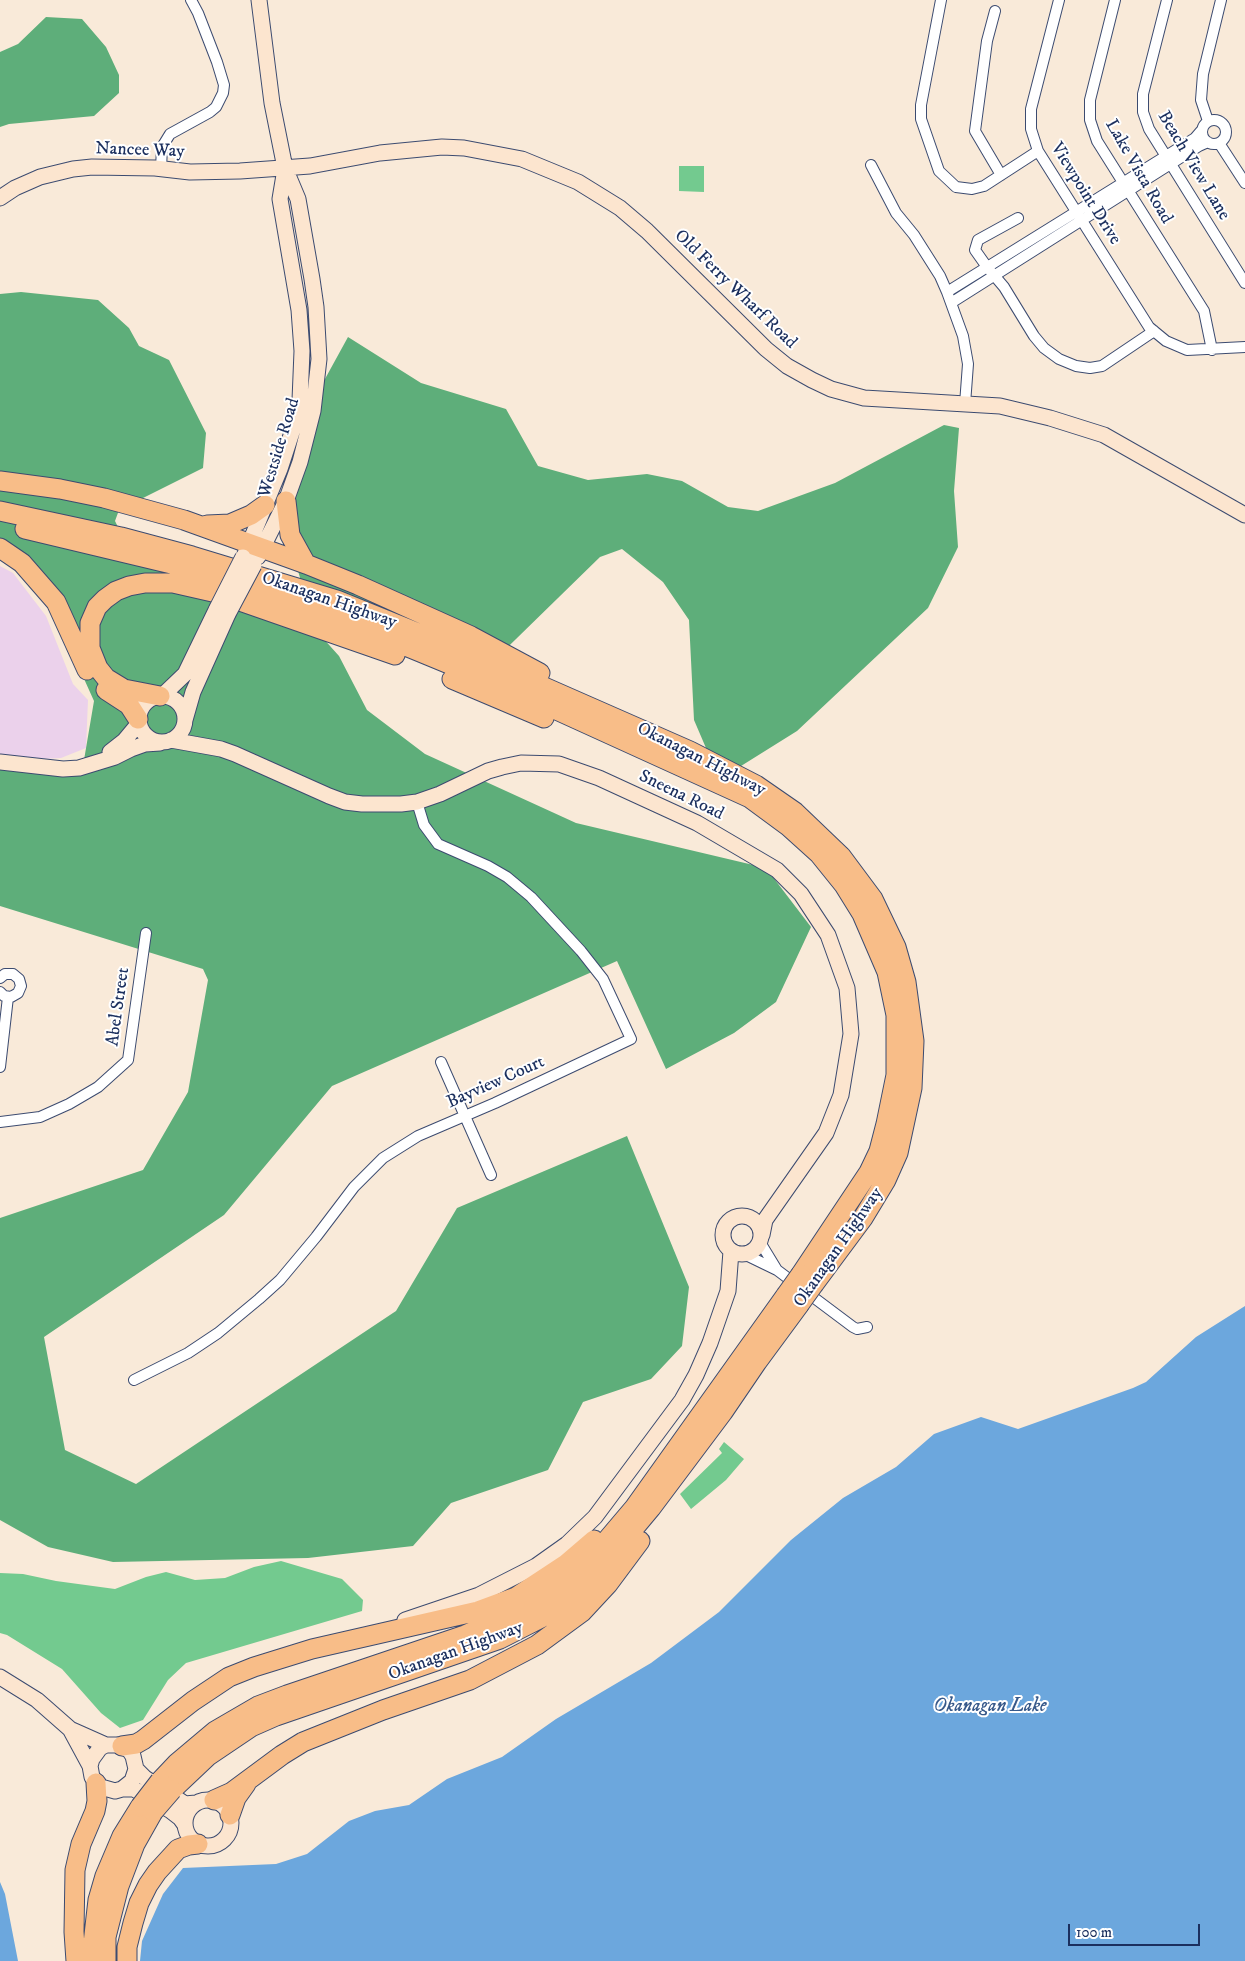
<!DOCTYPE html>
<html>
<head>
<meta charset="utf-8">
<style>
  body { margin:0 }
  #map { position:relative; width:1245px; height:1961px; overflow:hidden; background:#f9ead9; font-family:"IM FELL DW Pica",serif }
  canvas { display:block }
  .scale { position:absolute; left:1068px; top:1924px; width:132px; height:22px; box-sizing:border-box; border:2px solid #1b2f5e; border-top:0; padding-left:6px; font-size:15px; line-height:18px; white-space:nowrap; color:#1b2f5e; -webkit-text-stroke:4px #fff; paint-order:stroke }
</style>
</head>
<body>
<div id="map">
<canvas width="1245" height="1961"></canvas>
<div class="scale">100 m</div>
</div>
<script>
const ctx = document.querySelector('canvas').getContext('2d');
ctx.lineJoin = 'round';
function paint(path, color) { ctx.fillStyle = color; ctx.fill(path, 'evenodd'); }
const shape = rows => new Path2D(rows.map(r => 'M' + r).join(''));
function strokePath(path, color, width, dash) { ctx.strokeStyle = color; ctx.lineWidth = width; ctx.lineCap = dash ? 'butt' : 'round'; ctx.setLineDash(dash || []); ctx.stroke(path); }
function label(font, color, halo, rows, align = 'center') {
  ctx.font = font + ' "IM FELL DW Pica",serif'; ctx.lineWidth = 4; ctx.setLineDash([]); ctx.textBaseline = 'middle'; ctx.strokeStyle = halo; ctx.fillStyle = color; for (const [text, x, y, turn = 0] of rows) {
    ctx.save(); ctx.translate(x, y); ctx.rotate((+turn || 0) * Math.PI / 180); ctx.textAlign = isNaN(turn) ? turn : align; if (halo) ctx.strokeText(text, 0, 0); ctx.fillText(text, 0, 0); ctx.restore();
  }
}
paint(shape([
  [0,566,13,573,46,616,73,684,88,700,86,748,61,758,40,759,0,754]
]), '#ebd1eb');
paint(shape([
  [679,166,704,166,704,192,679,191],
  [724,1442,744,1459,726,1480,691,1509,680,1494,722,1453,719,1449],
  [281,1561,342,1579,363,1600,362,1611,186,1663,168,1680,143,1720,120,1728,101,1713,62,1669,7,1635,0,1633,0,1573,23,1574,56,1581,115,1589,146,1577,166,1572,195,1580,225,1578,254,1567]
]), '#73ca8f');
paint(shape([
  [46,17,82,19,106,47,119,75,119,93,94,116,9,124,0,127,0,52,18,44],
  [21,292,98,300,129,328,139,346,169,360,206,433,203,468,119,510,115,521,121,533,304,617,339,656,367,710,425,754,576,823,766,868,811,927,776,1002,734,1033,666,1069,617,961,332,1086,224,1215,44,1337,65,1450,136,1484,396,1311,457,1208,627,1136,689,1287,682,1346,651,1379,583,1402,548,1470,451,1503,413,1546,308,1558,113,1562,48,1547,0,1520,0,1218,143,1170,188,1092,208,980,203,969,0,906,0,759,61,764,84,760,94,701,53,610,21,573,0,560,0,294],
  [348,337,421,383,506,409,538,466,588,480,647,474,682,481,728,507,758,511,835,483,944,425,959,428,954,491,958,547,928,608,797,731,733,771,712,762,694,720,689,620,663,582,622,549,600,557,474,680,306,599,284,521,286,450]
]), '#5eae7a');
paint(shape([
  [1245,1306,1245,1961,140,1961,142,1941,163,1894,183,1868,276,1864,307,1854,349,1821,375,1811,409,1805,447,1779,502,1757,556,1719,651,1663,719,1612,791,1540,843,1498,896,1467,934,1434,981,1417,1018,1429,1133,1388,1146,1382,1196,1337],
  [0,1882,5,1894,18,1961,0,1961]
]), '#6ca7dd');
const street = shape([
  [941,0,921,105,921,119,939,171,956,187,972,189,984,186,1038,151],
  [1059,0,1031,109,1031,129,1038,151,1149,327,1166,341,1187,350,1245,347],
  [1115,0,1090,100,1090,120,1097,141,1204,311,1212,350],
  [1167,0,1143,94,1143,112,1149,129,1245,283],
  [995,11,987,41,975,131,1001,175],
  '1202 132a12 12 0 1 1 24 0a12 12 0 1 1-24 0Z',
  [1208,121,1201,100,1203,74,1221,0],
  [1219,143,1245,183],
  [871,165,896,213,914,235,940,276,947,292,963,336,968,364,965,404],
  [161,169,162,147,170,134,210,112,216,107,223,93,224,85,217,62,198,13,191,0],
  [1018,218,978,240,975,250,987,267,1004,287,1034,336,1044,348,1059,359,1076,366,1090,368,1102,366,1154,331],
  [947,292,1195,138,1201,131],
  [951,303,1199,146,1208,142],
  [0,978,5,974,13,974,19,979,21,986,18,993,11,997,4,996,0,992],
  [441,1062,491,1175],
  [0,1067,8,997],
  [0,1122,40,1117,69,1104,98,1087,128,1060,146,933],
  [760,1242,777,1270],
  [744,1254,777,1270,853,1327,857,1329,867,1327],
  [134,1380,188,1353,218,1333,259,1299,280,1280,316,1237,354,1187,383,1158,418,1136,495,1103,631,1039,603,979,581,951,531,897,507,877,488,866,438,844,424,825,417,802]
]);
const secondary = shape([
  [0,198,15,188,40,177,73,169,92,167,155,168,190,172,240,171,310,166,380,153,442,147,464,148,522,159,578,182,620,208,647,231,766,349,787,366,812,380,831,389,864,398,1000,406,1050,418,1104,435,1245,515],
  [245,554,280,469,297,417,300,400,302,351,299,310,280,199,285,169],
  [258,557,286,501,300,462,313,411,319,359,316,307,312,279,298,199,285,168,272,103,259,0],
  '139 719a23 23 0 1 1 46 0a23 23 0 1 1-46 0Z',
  [162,696,185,674,217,608],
  [185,720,193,692,228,614],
  [171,740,221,749,235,754,329,796,345,802,362,804,401,804,417,802,440,794,488,771,502,767,521,763,559,764,599,778,697,823,777,870,801,894,828,935,847,988,851,1034,841,1095,826,1133,765,1220,762,1235],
  [110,752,124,741,139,723],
  [0,762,63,769,79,768,115,757,131,749,145,744,160,743],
  '723 1235a19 19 0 1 1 38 0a19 19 0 1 1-38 0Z',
  [405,1620,479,1595,536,1566,567,1544,595,1517,682,1400,696,1375,710,1343,728,1291,731,1251],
  [0,1677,37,1700,70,1729,106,1745],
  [70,1729,90,1766,92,1777,101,1787,115,1791,122,1789,132,1781,136,1769,133,1756,129,1750,117,1745,106,1745,100,1748,92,1759,90,1766],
  [136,1769,145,1778,179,1800,185,1804,196,1803],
  [122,1789,134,1789,171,1811,180,1818,185,1825],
  '185 1823a23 23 0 1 1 46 0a23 23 0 1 1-46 0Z'
]);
const highway = shape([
  [0,481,60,489,104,498,184,520,306,564,358,585,471,636,540,673],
  [286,501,290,535,306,564],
  [0,511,121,537,192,556,337,600,460,650,690,751,756,785,795,812,841,856,873,899,896,947,906,982,914,1041,912,1088,898,1153,886,1180,863,1218,814,1284],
  [207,525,230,524,251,515,265,505],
  [25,529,180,566,357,626,517,692,750,798,788,826,819,854,844,885,862,914,887,972,896,1015,896,1075,886,1124,879,1151,869,1172,801,1274],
  [0,548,22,563,56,602,87,670],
  [452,679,544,718],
  [106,690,129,705,138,719],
  [160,696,124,689,106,678,98,668,90,648,90,623,97,607,105,599,116,591,129,586,145,583,173,583,217,593,395,655],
  [122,1746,136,1744,143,1740,193,1701,229,1677,254,1667,312,1649,478,1611,516,1597,566,1564,594,1540],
  [160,1781,177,1763,215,1731,258,1706,287,1695,465,1635,517,1612,545,1596,566,1581,584,1567,634,1508,786,1295],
  [172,1790,208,1756,251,1727,276,1716,500,1639,547,1615,576,1594,590,1581,651,1508,723,1412,757,1362,799,1305],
  [214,1800,232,1792,282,1755,303,1742,383,1710,470,1680,537,1645,582,1612,608,1584,640,1541],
  [230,1815,236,1798,246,1784],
  [76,1961,74,1932,75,1870,81,1844,95,1811,97,1801,96,1783],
  [91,1961,98,1900,105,1876,122,1836,140,1807],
  [106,1961,106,1937,119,1886,135,1844,153,1812],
  [127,1961,127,1947,133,1923,139,1903,148,1885,157,1872,178,1849,189,1845,198,1844]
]);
strokePath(street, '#3c4b70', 12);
strokePath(secondary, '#3c4b70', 17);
strokePath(highway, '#3c4b70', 21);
strokePath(street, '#fff', 10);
strokePath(secondary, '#fce5cf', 15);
strokePath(highway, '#f8bd88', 19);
const secondaryBridge = shape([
  [217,608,243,557],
  [228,614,254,565]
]);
const highwayBridge = shape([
  [786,1295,801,1274],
  [799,1305,814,1284],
  [140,1807,160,1781],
  [153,1812,172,1790]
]);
strokePath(secondaryBridge, '#3c4b70', 17, []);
strokePath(highwayBridge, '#3c4b70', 21, []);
strokePath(secondaryBridge, '#fce5cf', 15);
strokePath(highwayBridge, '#f8bd88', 19);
label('18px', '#1b2f5e', '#fff', [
  ["Nancee Way",140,151,2],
  ["Beach View Lane",1193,166,59],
  ["Lake Vista Road",1138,172,60],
  ["Viewpoint Drive",1085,194,58],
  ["Old Ferry Wharf Road",735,290,44],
  ["Westside Road",280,448,-73],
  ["Okanagan Highway",329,601,19],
  ["Okanagan Highway",701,760,27],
  ["Sneena Road",681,796,26],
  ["Abel Street",119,1007,-82],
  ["Bayview Court",496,1083,-24],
  ["Okanagan Highway",839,1248,-55],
  ["Okanagan Highway",456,1652,-20]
]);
label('italic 19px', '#37598a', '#fff', [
  ["Okanagan Lake",990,1707]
]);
</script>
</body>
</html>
